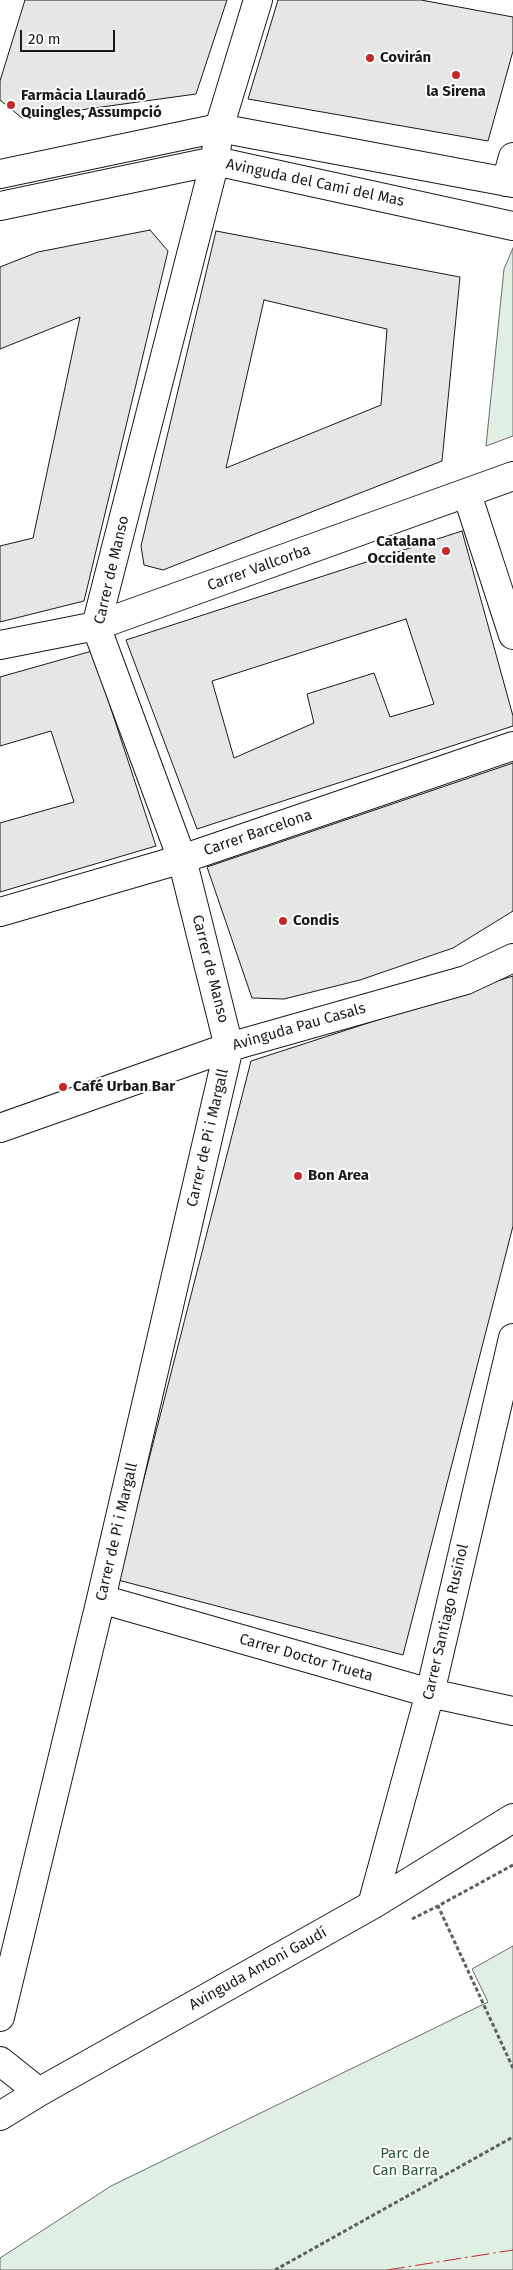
<!DOCTYPE html>
<html>
<head>
<meta charset="utf-8">
<style>
  body { margin:0 }
  #map { position:relative; width:513px; height:2270px; overflow:hidden; background:#fff; font-family:"Fira Sans",sans-serif }
  canvas { display:block }
  .scale { position:absolute; left:20px; top:30px; width:95px; height:22px; box-sizing:border-box; border:2px solid #1a1a1a; border-top:0; padding-left:6px; font-size:15px; line-height:18px; white-space:nowrap; color:#1a1a1a; -webkit-text-stroke:4px #fff; paint-order:stroke }
</style>
</head>
<body>
<div id="map">
<canvas width="513" height="2270"></canvas>
<div class="scale">20 m</div>
</div>
<script>
const ctx = document.querySelector('canvas').getContext('2d');
ctx.lineJoin = 'round';
function paint(path, color) { ctx.fillStyle = color; ctx.fill(path, 'evenodd'); }
const shape = rows => new Path2D(rows.map(r => 'M' + r).join(''));
function strokePath(path, color, width, dash) { ctx.strokeStyle = color; ctx.lineWidth = width; ctx.lineCap = dash ? 'butt' : 'round'; ctx.setLineDash(dash || []); ctx.stroke(path); }
function label(font, color, halo, rows, align = 'center') {
  ctx.font = font + ' "Fira Sans",sans-serif'; ctx.lineWidth = 4; ctx.setLineDash([]); ctx.textBaseline = 'middle'; ctx.strokeStyle = halo; ctx.fillStyle = color; for (const [text, x, y, turn = 0] of rows) {
    ctx.save(); ctx.translate(x, y); ctx.rotate((+turn || 0) * Math.PI / 180); ctx.textAlign = isNaN(turn) ? turn : align; if (halo) ctx.strokeText(text, 0, 0); ctx.fillText(text, 0, 0); ctx.restore();
  }
}
const green = shape([
  [513,248,513,436,486,446,504,269,513,248],
  [513,1946,513,2270,0,2270,0,2258,111,2186,488,2002,472,1969,513,1946]
]);
paint(green, '#e0efe3');
strokePath(green, '#6a6a6a', 1);
const building = shape([
  [25,0,227,0,196,94,22,118,0,100,0,81,25,0],
  [278,0,421,0,513,17,513,51,488,141,248,99,278,0],
  [150,230,168,251,84,601,0,622,0,546,33,538,80,317,0,349,0,267,38,252,150,230],
  [216,231,460,277,442,461,163,570,144,565,141,546,216,231],
  [264,300,387,329,381,405,226,468,264,300],
  [462,531,513,716,513,726,197,829,126,640,462,531],
  [406,619,434,704,390,717,374,673,307,694,314,723,234,758,212,681,406,619],
  [92,651,156,846,0,892,0,823,74,802,51,731,0,746,0,677,92,651],
  [513,763,513,911,453,948,360,980,284,999,252,998,207,867,513,763],
  [513,976,513,1226,403,1655,118,1580,251,1061,513,976]
]);
paint(building, '#e6e6e6');
strokePath(building, '#1a1a1a', 1);
const street = shape([
  [0,174,219,128,513,183],
  [506,182,513,157],
  [0,206,215,161,513,226],
  [467,494,513,635],
  [0,645,96,626,513,476],
  [0,912,182,859,513,746],
  [0,1128,229,1047,466,980,513,958],
  [101,1599,430,1693,513,1711],
  [372,1905,430,1693,513,1338],
  [0,2017,101,1599,229,1047,182,859,96,626,215,161,219,128,258,0],
  [0,2061,39,2092],
  [0,2116,39,2092,372,1905,513,1818]
]);
strokePath(street, '#1a1a1a', 30);
strokePath(shape([
  [513,1865,438,1906,513,2068],
  [412,1919,438,1906],
  [275,2270,513,2137]
]), '#5f5f5f', 3, [4, 2.5]);
strokePath(street, '#fff', 28);
strokePath(shape([
  [387,2270,513,2250]
]), '#c62828', 1, [18, 4, 2.5, 4]);
for (const [x, y, r, color] of [
  [370,58,5,"#c62828"],
  [456,75,5,"#c62828"],
  [11,105,5,"#c62828"],
  [446,551,5,"#c62828"],
  [283,921,5,"#c62828"],
  [63,1087,5,"#c62828"],
  [298,1176,5,"#c62828"]
]) { const dot = new Path2D(); dot.arc(x, y, r, 0, 2 * Math.PI); ctx.fillStyle = color; ctx.fill(dot); strokePath(dot, '#fff', 2); }
label('bold 15px', '#1a1a1a', '#fff', [
  ["Covirán",380,58],
  ["la Sirena",456,92,"center"],
  ["Farmàcia Llauradó",21,96],
  ["Quingles, Assumpció",21,113],
  ["Catalana",436,542,"right"],
  ["Occidente",436,559,"right"],
  ["Condis",293,921],
  ["Café Urban Bar",73,1087],
  ["Bon Area",308,1176]
], 'left');
label('15px', '#1a1a1a', '#fff', [
  ["Avinguda del Camí del Mas",315,183,12],
  ["Carrer Vallcorba",259,568,-20],
  ["Carrer de Manso",112,570,-77],
  ["Carrer Barcelona",258,833,-19],
  ["Carrer de Manso",210,969,76],
  ["Avinguda Pau Casals",299,1027,-16],
  ["Carrer de Pi i Margall",208,1138,-77],
  ["Carrer de Pi i Margall",117,1532,-77],
  ["Carrer Santiago Rusiñol",446,1622,-77],
  ["Carrer Doctor Trueta",306,1658,16],
  ["Avinguda Antoni Gaudí",258,1969,-29]
]);
label('15px', '#2b5a34', '#fff', [
  ["Parc de",405,2154],
  ["Can Barra",405,2171]
]);
</script>
</body>
</html>
